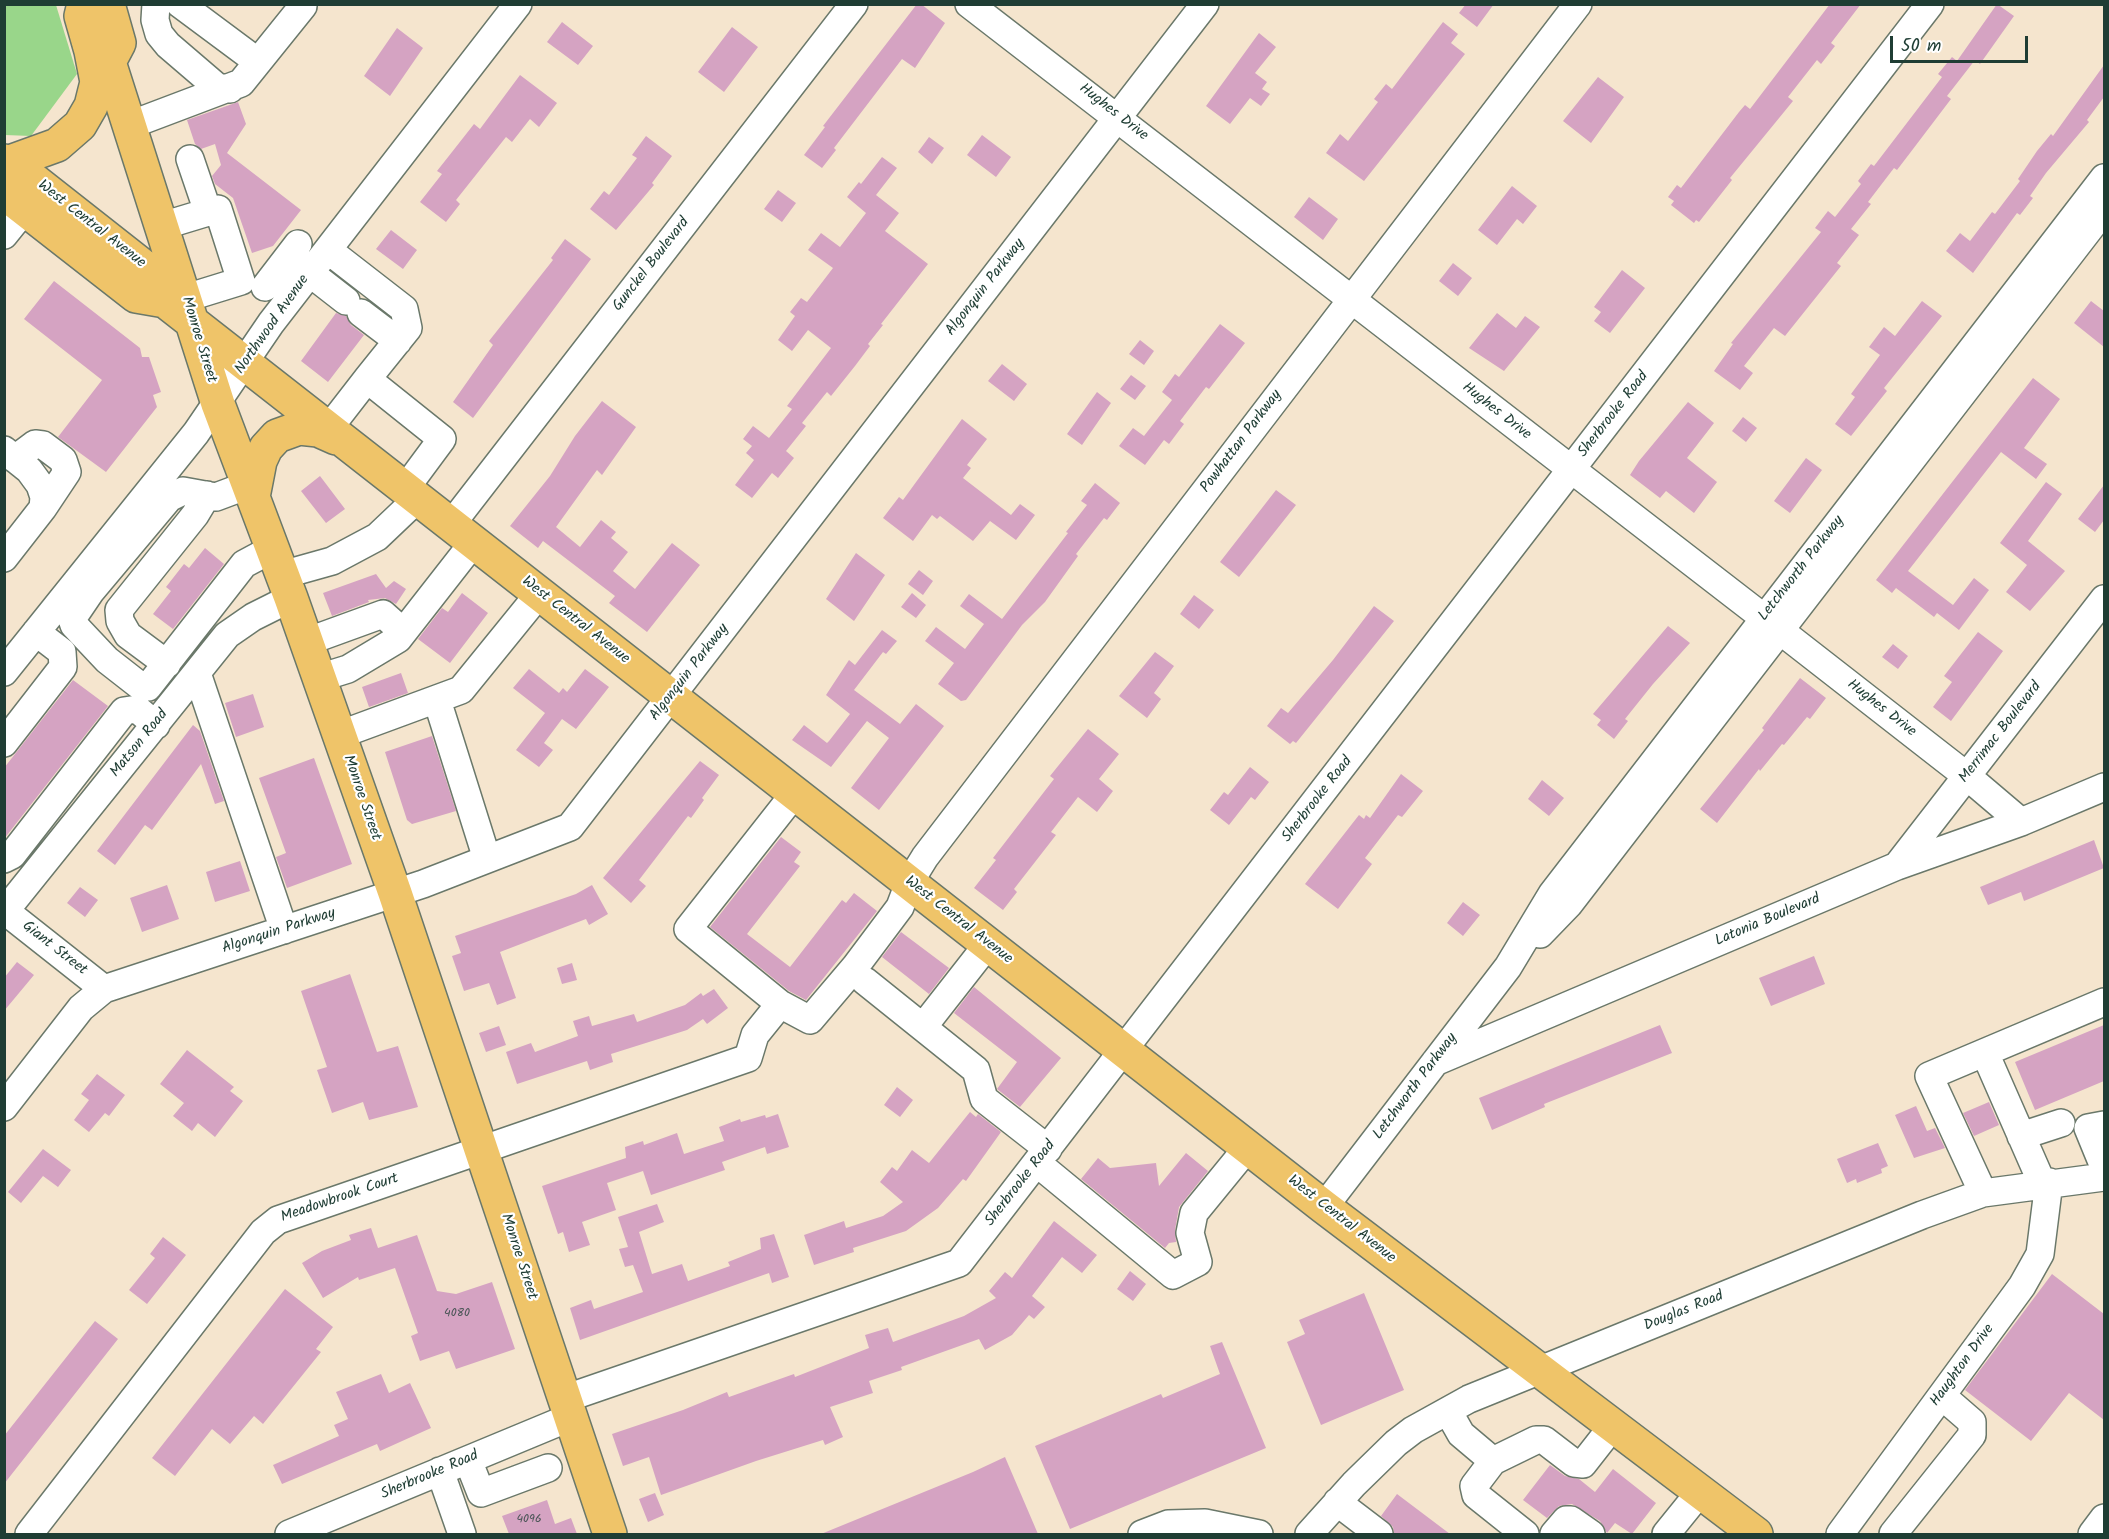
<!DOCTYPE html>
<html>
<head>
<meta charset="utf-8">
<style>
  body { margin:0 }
  #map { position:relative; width:2109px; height:1539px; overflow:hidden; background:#f5e5ce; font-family:Kalam,sans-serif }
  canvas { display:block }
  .frame { position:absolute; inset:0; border:6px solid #1f3d34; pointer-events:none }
  .scale { position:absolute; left:1890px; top:36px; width:138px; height:27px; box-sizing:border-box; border:3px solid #1f3d34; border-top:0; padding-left:8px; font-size:18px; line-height:21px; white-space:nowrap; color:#1f3d34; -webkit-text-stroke:4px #fff; paint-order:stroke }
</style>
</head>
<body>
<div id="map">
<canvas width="2109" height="1539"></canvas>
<div class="frame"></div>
<div class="scale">50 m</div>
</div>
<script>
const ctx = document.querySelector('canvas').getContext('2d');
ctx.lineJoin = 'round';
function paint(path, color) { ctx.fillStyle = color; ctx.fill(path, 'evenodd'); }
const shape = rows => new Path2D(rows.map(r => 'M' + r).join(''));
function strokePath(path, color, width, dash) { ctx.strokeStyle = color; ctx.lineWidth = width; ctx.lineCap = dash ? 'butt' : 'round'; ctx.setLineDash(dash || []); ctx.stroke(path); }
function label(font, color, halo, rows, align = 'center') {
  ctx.font = font + ' Kalam,sans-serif'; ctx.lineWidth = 4.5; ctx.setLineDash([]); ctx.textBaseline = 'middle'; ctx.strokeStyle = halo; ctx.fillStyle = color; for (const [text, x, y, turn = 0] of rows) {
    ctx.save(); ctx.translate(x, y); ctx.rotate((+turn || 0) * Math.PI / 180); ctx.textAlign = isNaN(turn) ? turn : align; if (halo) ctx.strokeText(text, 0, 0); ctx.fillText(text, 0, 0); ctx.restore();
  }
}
paint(shape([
  [4,5,56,5,77,74,31,136,5,135]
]), '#99d68a');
paint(shape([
  [917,4,921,4,945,23,915,68,902,59,834,148,836,150,822,168,804,155,825,127,823,126],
  [1466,4,1494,4,1477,27,1459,13],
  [1830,4,1861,4,1831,43,1835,46,1821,64,1817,60,1788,97,1793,101,1730,178,1732,180,1699,222,1696,220,1694,223,1671,205,1674,201,1668,197,1677,185,1681,188,1739,112,1745,105,1750,109],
  [1997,4,2014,16,1980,64,1975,60,1947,96,1951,99,1910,153,1897,170,1894,168,1868,202,1871,204,1851,229,1859,235,1837,263,1841,266,1785,336,1774,328,1744,366,1753,373,1740,390,1714,371,1733,344,1731,343,1821,232,1815,228,1828,211,1835,217,1861,184,1858,181,1871,164,1874,166,1942,77,1938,74,1952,57,1957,61],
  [562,22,593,46,578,65,547,42],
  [1443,22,1458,34,1451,43,1465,54,1364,181,1326,153,1340,134,1348,141,1378,102,1374,99,1386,84,1392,89],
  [732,27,758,47,724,92,698,72],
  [397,28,423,48,390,96,364,76],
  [1259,33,1276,47,1255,73,1267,82,1262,89,1270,94,1261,106,1250,98,1230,124,1206,106],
  [2104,65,2104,97,2087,120,2089,122,2046,173,2030,196,2033,198,2020,215,2017,213,1973,273,1946,251,1960,233,1970,241,1992,212,1995,214,2020,181,2018,179,2037,151,2051,134,2053,136],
  [520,75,557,103,539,127,530,119,512,142,506,137,456,200,460,204,446,222,420,202,442,174,437,171,452,152,474,124,480,129],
  [1598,77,1624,97,1591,143,1563,121],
  [238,102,246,124,227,153,301,210,273,246,252,253,233,198,215,184,212,176,221,165,215,144,201,149,195,144,187,120],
  [982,135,1011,157,996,177,967,155],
  [646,136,672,156,652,183,654,185,616,230,590,209,604,191,609,195,637,158,632,155],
  [929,137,944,148,932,164,918,152],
  [882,157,897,168,876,195,899,213,885,231,928,264,881,324,883,325,868,344,870,346,855,366,831,396,827,392,802,423,806,426,786,451,794,458,778,478,772,473,752,498,735,485,754,460,746,453,752,446,743,439,753,426,769,438,792,409,787,406,831,348,808,330,792,351,778,340,795,316,790,312,801,298,807,302,833,268,808,250,821,233,840,247,866,213,847,197,859,182,861,184],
  [1512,186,1537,206,1523,224,1517,219,1497,245,1478,230],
  [778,190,796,203,782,222,764,209],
  [1309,197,1338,219,1323,240,1294,217],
  [391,230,417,250,403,269,376,249],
  [565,239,591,259,473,418,453,402,493,345,489,341,553,260,551,258],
  [1453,263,1472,278,1458,296,1439,281],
  [1622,270,1645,288,1610,333,1594,321,1601,312,1594,307],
  [54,281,140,348,142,357,149,357,161,392,153,395,157,407,106,472,58,437,102,380,24,319],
  [1922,301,1942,316,1884,388,1887,391,1851,436,1835,424,1855,397,1851,394,1880,355,1869,347,1884,327,1895,336],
  [2091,301,2104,311,2104,347,2074,323],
  [336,313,346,316,351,325,364,335,328,382,301,361],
  [1497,313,1516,328,1525,316,1540,327,1504,371,1469,348],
  [1220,324,1245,343,1209,389,1206,387,1180,421,1184,424,1169,444,1164,440,1145,465,1119,446,1133,428,1144,436,1172,400,1162,392,1175,374,1179,377],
  [1140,340,1154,351,1144,365,1129,354],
  [1002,364,1027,384,1014,401,988,381],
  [1131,375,1146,386,1135,400,1120,389],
  [2033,378,2060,399,2024,448,2047,464,2036,479,2001,452,1908,571,1953,605,1974,578,1989,590,1959,630,1937,613,1934,617,1896,588,1892,593,1876,580],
  [1097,392,1111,403,1082,445,1067,434],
  [602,401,636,427,602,475,597,470,556,527,580,547,601,520,616,532,611,538,628,552,613,571,635,589,672,543,700,565,647,632,609,603,615,596,543,541,538,548,510,526,550,476,575,436],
  [1688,402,1714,423,1687,458,1717,482,1694,513,1666,491,1660,498,1630,475,1639,461],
  [1743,417,1757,428,1746,442,1732,431],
  [962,419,987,439,967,465,971,468,963,478,1011,515,1020,504,1035,515,1016,540,990,521,973,541,940,516,937,519,932,515,913,541,883,518,899,497,903,500],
  [1806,458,1822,470,1790,513,1774,501],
  [320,476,345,509,326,523,301,491],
  [2046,482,2062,494,2028,541,2065,571,2030,611,2006,592,2027,565,2000,543],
  [1095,483,1120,503,1107,520,1104,518,1076,554,1078,556,1045,602,1022,625,966,700,961,701,938,684,954,663,925,641,936,627,965,649,984,624,960,606,969,594,1002,619,1068,533,1066,532,1087,505,1081,501],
  [2104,485,2104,520,2095,532,2078,519],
  [1276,490,1296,505,1239,577,1220,562],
  [205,548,224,564,173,629,153,614,171,591,166,587,184,564,189,568],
  [856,553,885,575,854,621,826,599],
  [919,570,933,581,923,595,908,584],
  [376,574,386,588,394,581,406,589,396,604,385,598,368,600,369,602,332,616,323,593],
  [462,593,488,613,450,663,418,639,442,608,448,612],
  [912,593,926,605,916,618,901,607],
  [1194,595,1214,610,1199,629,1180,614],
  [1374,606,1394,621,1296,743,1293,741,1290,744,1267,726,1281,708,1288,713,1333,660],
  [1668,626,1690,643,1653,684,1625,719,1628,721,1614,739,1597,725,1601,720,1593,714],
  [882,630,897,641,886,654,883,652,854,690,900,724,916,704,944,726,879,810,851,788,889,738,867,721,831,767,792,740,804,725,827,743,829,741,850,714,826,695,849,660,855,665],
  [1978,632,2003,651,1951,721,1933,707,1952,682,1944,676],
  [1893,644,1908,656,1898,669,1882,657],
  [1155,652,1174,666,1154,693,1161,699,1147,718,1119,696],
  [529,669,559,693,563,688,567,692,585,669,609,687,576,729,562,719,544,743,553,750,539,767,516,750,545,713,513,688],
  [401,673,408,693,369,707,362,687],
  [1800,678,1826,698,1810,719,1807,717,1784,745,1782,744,1760,771,1759,769,1717,823,1700,809,1764,730,1762,728],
  [73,680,108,706,4,839,4,768],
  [253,694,264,727,236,737,225,703],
  [193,725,200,731,224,801,215,804,201,764,152,830,145,825,115,865,97,851],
  [1088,729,1119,754,1099,779,1113,791,1097,812,1078,797,1051,832,1056,835,1014,889,1017,892,1003,910,974,888,996,860,993,858,1054,779,1050,776],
  [432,736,456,811,412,824,407,820,385,752],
  [314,758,352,864,287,888,276,857,286,853,259,778],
  [700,761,719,775,702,798,704,800,691,818,688,816,639,880,646,886,631,903,603,878],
  [1250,767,1269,782,1255,800,1251,797,1229,825,1210,810,1224,792,1228,795],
  [1401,774,1423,791,1402,817,1398,815,1365,858,1372,864,1338,909,1305,884,1359,815,1364,819,1366,815,1370,818],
  [1542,780,1564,798,1549,816,1528,799],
  [781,837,801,852,794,862,800,866,747,934,790,967,842,900,846,903,854,893,877,911,806,1000,789,991,710,927],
  [2094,840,2104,868,2024,901,2021,892,1988,905,1980,887],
  [240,861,250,891,215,902,206,872],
  [167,885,179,919,142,932,130,898],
  [592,885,608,914,589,925,586,919,500,952,516,998,497,1005,489,983,464,991,452,956,461,953,455,936,576,894],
  [80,887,98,900,85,917,67,903],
  [1463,902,1480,915,1463,936,1447,923],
  [901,932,949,968,929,994,882,957],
  [1814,956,1825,984,1771,1006,1759,978],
  [17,962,34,975,4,1011,4,978],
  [572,963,577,980,562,984,557,968],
  [350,974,377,1052,398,1046,418,1107,369,1120,363,1102,332,1113,317,1070,327,1067,301,991],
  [974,987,1061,1058,1020,1107,997,1089,1017,1062,954,1013],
  [714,989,728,1008,707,1024,703,1019,687,1030,611,1054,613,1062,590,1070,587,1061,517,1084,506,1052,531,1043,535,1052,578,1036,573,1021,589,1016,592,1026,634,1014,637,1022,685,1005,701,993,703,996],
  [1660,1025,1672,1053,1544,1104,1545,1107,1492,1130,1479,1098],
  [2104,1025,2104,1081,2035,1110,2015,1062],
  [499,1026,506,1045,486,1052,479,1033],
  [187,1050,234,1087,230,1091,243,1101,215,1137,198,1123,192,1131,173,1116,184,1103,160,1084],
  [97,1074,125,1095,109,1116,105,1113,89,1132,74,1120,89,1100,81,1094],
  [897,1087,913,1100,900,1117,884,1105],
  [1989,1102,1999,1125,1974,1136,1963,1113],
  [1916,1106,1927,1131,1935,1128,1945,1148,1914,1158,1895,1115],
  [970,1112,976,1117,978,1114,1001,1132,966,1181,963,1179,938,1208,906,1231,853,1248,854,1252,814,1265,804,1235,844,1221,846,1228,883,1216,903,1202,880,1182,892,1167,897,1171,912,1150,929,1163],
  [778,1114,789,1147,767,1154,765,1147,722,1162,725,1170,651,1195,643,1171,607,1183,616,1210,582,1222,590,1245,569,1252,563,1232,558,1234,542,1186,626,1158,625,1147,643,1141,644,1145,677,1133,684,1154,724,1141,719,1127,740,1119,741,1122,765,1115,766,1118],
  [1878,1143,1888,1166,1881,1169,1882,1173,1857,1183,1856,1179,1847,1183,1837,1159],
  [43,1149,71,1170,58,1187,43,1176,21,1203,8,1192],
  [1186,1153,1208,1171,1179,1207,1175,1230,1176,1242,1169,1243,1165,1248,1081,1179,1098,1158,1110,1168,1156,1163,1159,1186],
  [657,1204,664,1222,639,1232,652,1274,682,1264,688,1281,730,1266,728,1262,761,1249,760,1238,774,1234,789,1277,772,1283,769,1273,580,1340,570,1308,591,1300,594,1309,643,1292,633,1265,625,1267,619,1249,628,1247,618,1217],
  [1054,1221,1097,1255,1082,1273,1062,1257,1032,1296,1045,1307,1034,1319,1029,1315,1012,1335,985,1350,979,1339,901,1367,902,1370,869,1381,873,1393,830,1407,843,1437,825,1445,823,1440,756,1461,661,1495,649,1457,623,1466,612,1434,683,1410,727,1392,729,1397,794,1374,795,1377,869,1348,865,1335,888,1328,893,1342,964,1316,996,1298,989,1291,1005,1272,1012,1278],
  [371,1228,378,1248,417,1235,437,1291,456,1294,492,1282,515,1349,456,1369,449,1351,420,1361,411,1336,418,1333,395,1268,359,1280,358,1277,323,1298,302,1263,322,1251,351,1240,349,1235],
  [163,1237,186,1255,147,1304,129,1290,155,1258,150,1254],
  [1130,1271,1146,1284,1133,1301,1117,1289],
  [2052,1274,2104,1314,2104,1420,2069,1393,2031,1441,1965,1390],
  [285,1289,333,1327,316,1349,321,1352,263,1424,254,1416,230,1444,212,1429,175,1476,152,1458],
  [1364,1293,1404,1390,1321,1425,1287,1342,1305,1334,1299,1320],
  [95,1321,118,1339,4,1484,4,1436],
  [1222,1342,1266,1448,1070,1529,1035,1446,1161,1394,1163,1398,1220,1374,1210,1346],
  [381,1374,389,1393,410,1383,431,1428,380,1451,377,1444,282,1484,273,1465,339,1436,334,1425,348,1419,336,1392],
  [1005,1457,1038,1534,821,1534,973,1472],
  [1550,1465,1565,1476,1579,1479,1595,1492,1613,1469,1656,1503,1632,1534,1615,1523,1607,1533,1600,1521,1572,1504,1559,1506,1547,1518,1523,1500],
  [655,1493,664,1515,648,1522,639,1499],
  [1397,1494,1450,1534,1394,1534,1393,1527,1381,1516],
  [547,1500,555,1524,571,1518,577,1534,509,1534,502,1516]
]), '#d5a3c2');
const minor = shape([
  [156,4,155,20,159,34,168,45,217,87,230,89],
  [180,4,258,62],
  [969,4,1764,618,1968,777,2021,822],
  [130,125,241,83,303,6],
  [190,159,208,212],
  [162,226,218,209,241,281,186,298],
  [4,235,25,209],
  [328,250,404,309,408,328,367,379,442,439,405,489],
  [310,273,346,301],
  [265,287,298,244],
  [361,313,398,341],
  [329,428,367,379],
  [4,450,29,470,40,485,44,497,43,508,4,558],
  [15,459,35,444,43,445,63,460,67,472,43,508],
  [248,485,216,497,183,491,169,498,91,591,72,619,74,625,107,660,139,685,148,687,244,564,272,549],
  [450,526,854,4],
  [282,575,332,561,377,537,417,499],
  [306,642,383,614,403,632],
  [167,664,128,635,120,621,119,610,195,515,207,495],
  [4,672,196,433,271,323,518,4],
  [197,673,284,930],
  [319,678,348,669,398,639,473,543],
  [437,700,487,859],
  [339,735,461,690,539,594],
  [4,743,63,667,62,652,36,632],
  [4,859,12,855,124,711,137,709,156,725],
  [1897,866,2104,599],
  [4,910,104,989],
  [5,911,227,635,253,617,291,598],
  [1540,934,1569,904,2104,210],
  [865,981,976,1070,984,1099,1048,1149],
  [780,1004,810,1020,855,967,900,907,909,883,925,857,1578,4],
  [923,1027,988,944],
  [1985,1053,2042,1183],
  [1435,1062,1897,866,2021,822,2104,787],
  [4,1107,81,1008,104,989,423,884,570,827,1205,4],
  [2104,1125,2088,1128,2104,1167],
  [2021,1136,2061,1123],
  [1037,1163,1173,1275,1198,1262,1190,1233,1194,1213,1248,1147],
  [1983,1193,1929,1076,2104,1002],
  [1324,1207,1508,967,1552,894,2104,178],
  [564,1399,959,1263,1930,4],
  [1448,1411,1461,1434,1493,1461],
  [468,1460,481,1493,548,1468],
  [440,1471,462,1534],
  [1337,1502,1379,1534],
  [29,1534,263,1232,278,1220,748,1058,755,1035,780,1004,688,929,795,793],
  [289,1534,571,1417],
  [1142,1534,1168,1524,1205,1523,1259,1534],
  [1309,1534,1354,1484,1396,1443,1413,1430,1469,1399,1922,1215,1983,1193,2104,1177],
  [1525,1534,1476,1495,1474,1486,1493,1461,1536,1440,1544,1440,1574,1463,1583,1464,1612,1427],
  [1554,1534,1566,1520,1571,1520,1591,1534],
  [1666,1534,1700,1492],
  [1840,1534,2022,1286,2040,1254,2049,1182],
  [1893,1534,1972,1435,1972,1422,1942,1396],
  [2092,1534,2104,1518]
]);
const major = shape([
  [84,4,81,16,91,51,109,62,218,404,291,598,395,893,610,1534],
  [108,4,119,43,109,62],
  [4,161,31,178,153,274,165,301],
  [10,162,57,145,80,125,91,106,97,82,91,51],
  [4,193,136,296,165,301,1324,1207,1756,1534],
  [253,497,260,461,266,448,277,436,299,428,318,430,336,438]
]);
strokePath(minor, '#6a786a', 30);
strokePath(major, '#6a786a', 36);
strokePath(minor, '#fff', 27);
strokePath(major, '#efc469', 33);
label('12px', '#4c5658', null, [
  ["4080",457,1314],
  ["4096",529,1520]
]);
label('15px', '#1f3d34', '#fff', [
  ["Hughes Drive",1113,113,38],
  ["West Central Avenue",91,225,38],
  ["Gunckel Boulevard",652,265,-52],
  ["Algonquin Parkway",986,288,-52],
  ["Northwood Avenue",273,325,-55],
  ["Monroe Street",198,340,73],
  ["Hughes Drive",1496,412,38],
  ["Sherbrooke Road",1614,415,-52],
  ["Powhattan Parkway",1242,442,-53],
  ["Letchworth Parkway",1802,569,-52],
  ["West Central Avenue",575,621,38],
  ["Algonquin Parkway",690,673,-52],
  ["Hughes Drive",1881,709,38],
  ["Merrimac Boulevard",2001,733,-52],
  ["Matson Road",140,744,-51],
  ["Monroe Street",361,798,71],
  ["Sherbrooke Road",1318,800,-52],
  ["West Central Avenue",958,921,38],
  ["Latonia Boulevard",1768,921,-23],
  ["Algonquin Parkway",279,932,-18],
  ["Giant Street",54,949,38],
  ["Letchworth Parkway",1416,1087,-53],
  ["Sherbrooke Road",1021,1184,-52],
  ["Meadowbrook Court",340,1199,-19],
  ["West Central Avenue",1341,1220,38],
  ["Monroe Street",518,1257,72],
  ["Douglas Road",1684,1312,-22],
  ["Haughton Drive",1963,1366,-54],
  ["Sherbrooke Road",430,1476,-23]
]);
</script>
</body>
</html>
